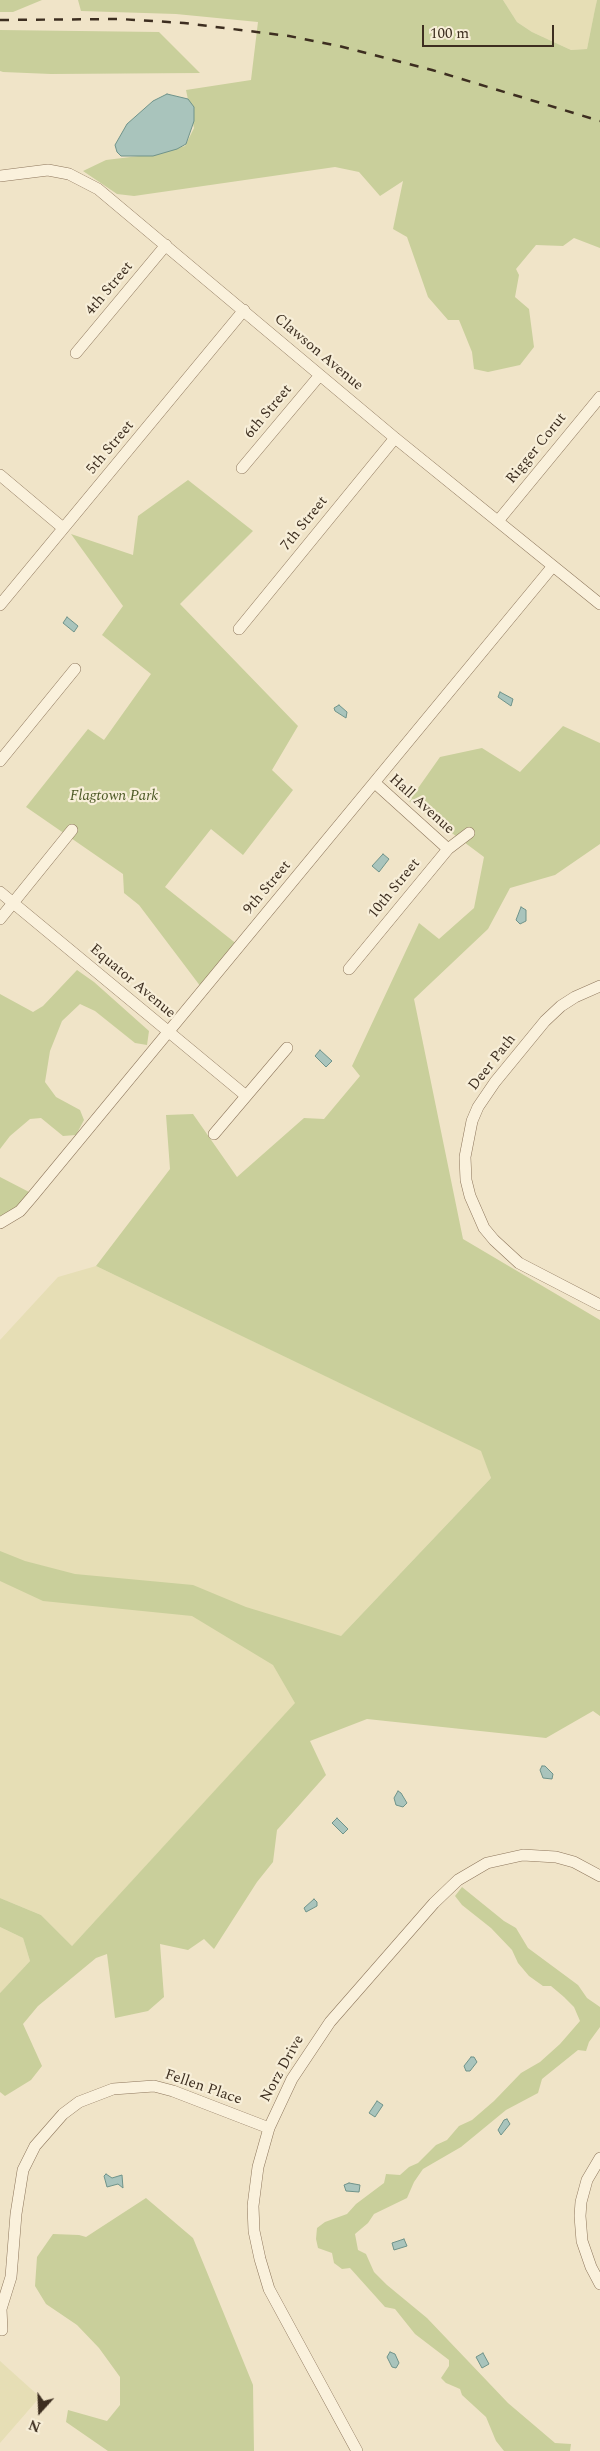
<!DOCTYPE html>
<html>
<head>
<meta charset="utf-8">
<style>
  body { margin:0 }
  #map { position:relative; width:600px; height:2451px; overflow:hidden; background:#f0e4c8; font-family:Spectral,serif }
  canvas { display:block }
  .north { position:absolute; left:15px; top:2386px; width:50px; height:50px; -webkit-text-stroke:4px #f7eed8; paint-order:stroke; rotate:200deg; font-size:14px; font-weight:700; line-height:20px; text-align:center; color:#3d2e20 }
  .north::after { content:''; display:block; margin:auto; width:18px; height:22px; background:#3d2e20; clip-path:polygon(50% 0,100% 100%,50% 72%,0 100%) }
  .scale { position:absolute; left:422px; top:25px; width:132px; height:22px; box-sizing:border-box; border:2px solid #3d2e20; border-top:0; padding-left:6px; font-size:15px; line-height:18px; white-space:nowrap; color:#3d2e20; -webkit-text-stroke:4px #f7eed8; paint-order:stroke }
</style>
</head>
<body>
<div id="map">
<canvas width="600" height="2451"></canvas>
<div class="north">N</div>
<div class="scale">100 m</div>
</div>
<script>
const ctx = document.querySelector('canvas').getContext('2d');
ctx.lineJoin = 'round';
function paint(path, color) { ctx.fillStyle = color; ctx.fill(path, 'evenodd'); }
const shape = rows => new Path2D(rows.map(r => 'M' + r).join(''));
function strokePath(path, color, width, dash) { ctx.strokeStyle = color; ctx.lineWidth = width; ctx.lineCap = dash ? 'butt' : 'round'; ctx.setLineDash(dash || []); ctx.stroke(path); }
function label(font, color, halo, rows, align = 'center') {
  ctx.font = font + ' Spectral,serif'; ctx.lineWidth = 4.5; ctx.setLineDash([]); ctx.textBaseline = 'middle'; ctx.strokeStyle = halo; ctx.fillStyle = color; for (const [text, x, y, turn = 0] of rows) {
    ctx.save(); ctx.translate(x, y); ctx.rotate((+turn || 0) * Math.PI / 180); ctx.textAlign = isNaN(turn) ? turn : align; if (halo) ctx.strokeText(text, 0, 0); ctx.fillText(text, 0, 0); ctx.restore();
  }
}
paint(shape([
  [503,0,597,0,587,49,571,50,532,32,517,22],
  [96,1266,482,1451,491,1478,341,1636,296,1703,72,1946,41,1915,0,1898,0,1340,58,1277],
  [0,1927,23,1938,30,1961,0,1993],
  [0,2361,40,2397,0,2443]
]), '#e6deb5');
paint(shape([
  [0,0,42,0,13,12,0,12],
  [78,0,503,0,517,22,532,32,571,50,587,49,595,9,597,0,600,0,600,248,574,238,563,246,536,245,516,269,519,275,515,297,529,309,534,347,520,365,488,372,474,369,472,352,459,320,448,320,428,297,407,237,393,229,403,181,380,196,359,172,335,167,134,196,117,194,83,171,106,160,155,154,185,146,194,128,186,90,251,80,258,22,176,14,81,11],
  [0,30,159,32,200,73,51,74,3,72,0,71],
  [188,480,253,531,180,604,298,726,272,770,293,790,243,855,211,829,165,887,238,945,204,991,139,905,124,893,123,874,26,807,88,729,104,740,151,674,102,635,123,606,71,534,133,555,138,516],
  [563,726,600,743,600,844,555,875,510,888,488,929,414,999,463,1239,600,1320,600,1716,593,1711,546,1738,367,1719,310,1741,326,1775,277,1830,273,1862,257,1882,214,1949,204,1939,188,1950,160,1944,164,1997,148,2011,115,2018,107,1954,96,1958,38,2006,23,2024,42,2066,31,2080,5,2096,0,2092,0,1993,30,1961,23,1938,0,1927,0,1898,41,1915,72,1946,295,1703,273,1665,192,1616,43,1601,0,1581,0,1551,25,1561,75,1574,193,1585,246,1607,341,1636,491,1478,481,1451,96,1266,170,1169,166,1115,193,1114,237,1177,304,1118,324,1119,360,1076,352,1066,419,923,439,939,474,908,484,857,409,801,440,757,482,748,520,772],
  [77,970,94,982,149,1031,147,1045,135,1043,95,1011,80,1004,62,1021,50,1051,45,1082,56,1097,80,1110,84,1120,76,1135,63,1136,41,1118,30,1119,10,1136,0,1149,0,994,33,1012,43,1006],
  [0,1177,31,1193,17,1209,0,1220],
  [462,1887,504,1921,516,1928,528,1948,578,1985,587,1998,600,2007,600,2027,589,2042,586,2051,578,2050,542,2079,538,2093,506,2110,461,2147,423,2169,414,2182,407,2198,374,2214,368,2223,355,2234,358,2250,366,2254,374,2272,387,2285,427,2318,508,2403,555,2443,571,2444,570,2451,504,2451,496,2441,486,2417,462,2395,460,2389,446,2383,441,2378,449,2366,449,2360,415,2334,395,2309,385,2307,350,2268,342,2269,334,2263,332,2253,318,2248,316,2239,317,2228,325,2222,347,2214,356,2204,384,2183,386,2174,400,2175,409,2167,418,2163,436,2145,447,2140,459,2126,472,2120,494,2101,521,2073,540,2062,560,2044,580,2021,574,2007,564,1997,551,1986,543,1986,529,1976,518,1963,512,1950,491,1928,462,1905,455,1896],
  [146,2198,193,2238,253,2385,254,2451,108,2451,66,2422,68,2410,107,2421,120,2405,120,2377,99,2348,77,2325,46,2304,35,2286,37,2257,53,2234,79,2235,86,2237]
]), '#c9cf9b');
const water = shape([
  [167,94,188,99,194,107,194,121,186,144,177,149,153,156,121,156,117,152,115,145,127,124,153,101,167,94],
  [67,617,78,626,74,632,63,623,67,617],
  [500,692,513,699,511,706,498,697,500,692],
  [339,705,347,712,346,718,335,711,334,708,339,705],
  [383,854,389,859,379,872,372,866,383,854],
  [521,907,526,910,526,921,520,924,516,920,521,907],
  [320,1050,332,1061,326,1067,315,1056,320,1050],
  [542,1766,545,1766,553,1774,552,1779,543,1778,540,1770,542,1766],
  [398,1791,401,1793,407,1803,403,1807,396,1805,394,1798,398,1791],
  [337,1818,348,1829,343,1834,332,1823,337,1818],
  [314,1899,317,1902,317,1906,306,1912,304,1908,314,1899],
  [471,2057,474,2057,477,2062,470,2071,466,2071,464,2066,471,2057],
  [377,2101,383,2105,375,2117,369,2113,377,2101],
  [507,2119,510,2124,501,2135,498,2130,504,2120,507,2119],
  [106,2174,112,2178,122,2175,123,2188,118,2184,107,2187,104,2176,106,2174],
  [349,2183,360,2185,359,2192,346,2191,344,2185,349,2183],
  [404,2239,407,2246,394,2250,392,2243,404,2239],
  [390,2352,395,2354,399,2363,396,2368,392,2367,387,2357,390,2352],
  [483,2353,489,2364,482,2368,476,2357,483,2353]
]);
paint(water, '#a9c4bc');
strokePath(water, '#6f938a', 1);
const minor = shape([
  [0,176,48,170,69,174,98,189,395,438,600,604],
  [76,353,166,245],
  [242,468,320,375],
  [0,475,63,528],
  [498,521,600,397],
  [0,605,244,310],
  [239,629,395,438],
  [0,761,75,669],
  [375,783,448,849],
  [0,892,245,1095],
  [0,919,72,830],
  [349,969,448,849,469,833],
  [600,986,575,997,561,1006,545,1021,495,1082,478,1107,472,1121,465,1157,466,1180,470,1196,484,1228,494,1240,519,1263,600,1305],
  [214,1134,287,1048],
  [0,1223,20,1211,32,1197,553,566],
  [600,2158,587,2180,581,2202,580,2216,582,2241,591,2267,600,2284],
  [2,2330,1,2309,11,2277,16,2214,23,2170,35,2146,63,2114,79,2102,113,2089,154,2086,173,2091,269,2128],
  [357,2451,269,2289,260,2259,254,2231,253,2206,258,2167,269,2128,292,2079,330,2022,434,1903,458,1880,487,1863,523,1855,556,1857,574,1862,600,1876]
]);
strokePath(minor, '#8d765c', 12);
strokePath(minor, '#faf1dc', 11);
strokePath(shape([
  [0,20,120,19,184,23,289,36,339,46,432,70,600,121]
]), '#3d2e20', 2.5, [9, 9]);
label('15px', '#3d2e20', '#f7eed8', [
  ["4th Street",110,289,-50],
  ["Clawson Avenue",318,353,40],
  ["6th Street",269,412,-50],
  ["5th Street",111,448,-50],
  ["Rigger Corut",537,449,-51],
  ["7th Street",305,524,-51],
  ["Hall Avenue",421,805,42],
  ["9th Street",268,888,-50],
  ["10th Street",395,889,-51],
  ["Equator Avenue",132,982,40],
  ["Deer Path",493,1063,-52],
  ["Norz Drive",283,2069,-61],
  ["Fellen Place",203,2088,19]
]);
label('italic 15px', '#4d5a26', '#f7eed8', [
  ["Flagtown Park",114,797]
]);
</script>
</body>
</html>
